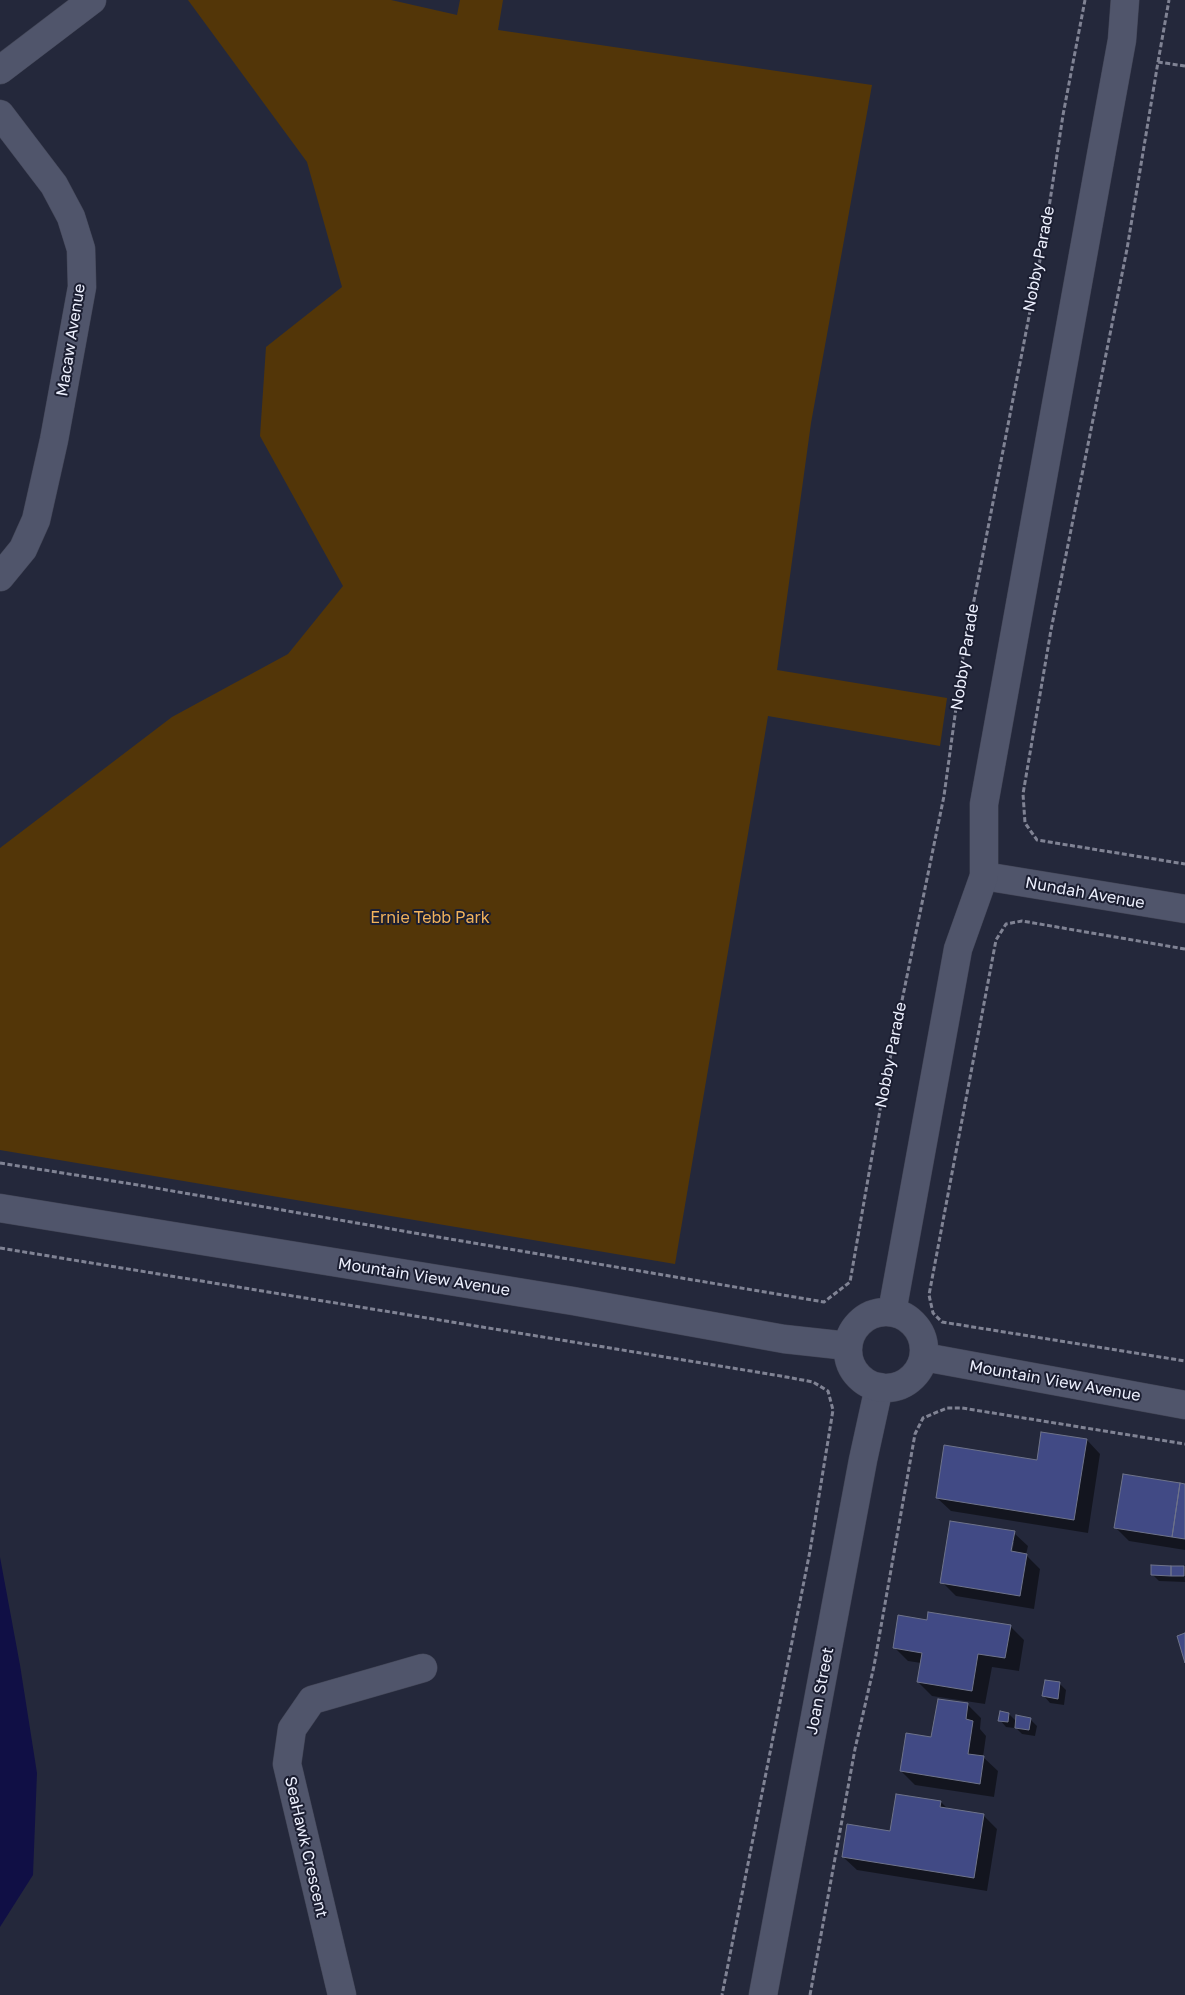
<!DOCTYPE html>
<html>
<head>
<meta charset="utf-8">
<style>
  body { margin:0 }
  canvas { display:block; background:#24283b }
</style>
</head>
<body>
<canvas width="1185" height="1995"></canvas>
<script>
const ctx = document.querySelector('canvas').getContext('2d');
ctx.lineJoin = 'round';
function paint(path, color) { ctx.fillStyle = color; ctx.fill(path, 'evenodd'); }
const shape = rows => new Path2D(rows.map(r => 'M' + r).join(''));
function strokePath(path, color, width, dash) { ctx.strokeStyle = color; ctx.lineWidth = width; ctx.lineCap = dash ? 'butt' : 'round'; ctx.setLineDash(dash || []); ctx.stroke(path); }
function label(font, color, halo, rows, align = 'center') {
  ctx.font = font + ' "Golos Text",sans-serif'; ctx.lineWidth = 4; ctx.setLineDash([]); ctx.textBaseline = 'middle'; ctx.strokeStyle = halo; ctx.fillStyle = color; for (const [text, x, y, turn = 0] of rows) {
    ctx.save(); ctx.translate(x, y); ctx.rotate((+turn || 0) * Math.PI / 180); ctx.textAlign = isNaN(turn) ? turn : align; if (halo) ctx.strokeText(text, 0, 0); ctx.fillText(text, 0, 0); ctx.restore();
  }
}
paint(shape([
  [188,0,391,0,457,15,460,0,503,0,498,30,872,85,811,423,777,670,947,698,940,746,768,716,675,1264,0,1150,0,848,172,717,288,654,343,586,260,436,266,347,342,287,307,162]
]), '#533608');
paint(shape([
  [0,1557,20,1665,37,1773,33,1875,0,1927]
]), '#100f45');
paint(shape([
  [1087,1440,1100,1454,1088,1533,951,1511,937,1498,1038,1461],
  [1185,1486,1185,1550,1129,1541,1115,1527],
  [1014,1533,1028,1546,1026,1555,1040,1569,1034,1609,956,1596,942,1582],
  [1011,1542,1014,1542,1011,1558,1009,1557],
  [1184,1568,1185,1582,1159,1581,1153,1575],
  [928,1621,1010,1626,1024,1640,1019,1671,992,1667,985,1704,932,1696,918,1682,921,1663,908,1661,894,1647],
  [1046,1681,1060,1684,1066,1690,1064,1705,1050,1703,1044,1696],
  [968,1705,981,1718,980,1729,986,1736,983,1757,998,1771,994,1797,915,1785,901,1771],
  [1009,1714,1017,1722,1030,1719,1037,1726,1035,1736,1022,1734,1014,1726,1014,1728,1006,1727,1000,1720],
  [941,1802,948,1809,983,1815,997,1829,987,1891,857,1870,843,1857,891,1833]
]), '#0007');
const building = shape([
  [1041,1432,1087,1439,1074,1520,936,1498,944,1445,1037,1460,1041,1432],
  [1123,1474,1180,1483,1172,1537,1114,1528,1123,1474],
  [1180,1483,1185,1484,1185,1539,1172,1537,1180,1483],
  [950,1521,1015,1531,1011,1551,1027,1554,1020,1596,940,1583,950,1521],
  [1151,1565,1171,1566,1171,1576,1151,1575,1151,1565],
  [1171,1566,1184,1566,1184,1576,1171,1576,1171,1566],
  [928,1612,1011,1625,1005,1658,978,1654,972,1691,917,1682,922,1653,893,1648,898,1615,927,1620,928,1612],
  [1185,1633,1185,1663,1177,1636,1185,1633],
  [1045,1680,1060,1682,1058,1699,1042,1696,1045,1680],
  [938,1699,968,1703,966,1719,973,1721,968,1754,984,1756,980,1784,900,1771,906,1733,931,1737,938,1699],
  [1000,1711,1009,1713,1008,1722,998,1721,1000,1711],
  [1016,1715,1031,1718,1029,1730,1015,1728,1016,1715],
  [896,1794,941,1801,940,1807,984,1814,974,1878,842,1857,847,1824,890,1831,896,1794]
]);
paint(building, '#414a85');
strokePath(building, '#6e738a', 1);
const minor = shape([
  [0,70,92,0],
  [0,114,54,185,71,217,81,249,82,287,54,440,36,520,23,549,0,577],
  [984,876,1185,909],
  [342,1995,287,1764,292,1729,312,1700,423,1668],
  [763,1995,863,1460,879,1387]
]);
const tertiary = shape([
  [0,1208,573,1301,784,1339,848,1346],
  '848 1350a38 38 0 1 1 76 0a38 38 0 1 1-76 0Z',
  [892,1312,958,949,984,876,984,804,1103,144,1122,40,1125,0],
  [924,1357,1185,1405]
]);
strokePath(minor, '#434657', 29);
strokePath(tertiary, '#434657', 29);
strokePath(shape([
  [1158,62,1169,0],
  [1185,66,1158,62,1127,249,1051,630,1023,794,1025,823,1037,840,1185,864],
  [1185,949,1022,921,1006,924,996,940,929,1295,933,1313,942,1322,1185,1361],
  [0,1163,138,1185,426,1235,824,1302,850,1282,883,1093,944,796,963,657,1045,234,1063,115,1085,0],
  [0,1248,781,1376,813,1382,828,1391,833,1410,810,1551,722,1995],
  [810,1995,855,1749,874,1666,915,1434,923,1418,947,1408,962,1408,1185,1444]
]), '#808394', 3, [5, 2.5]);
strokePath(minor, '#50556b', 28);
strokePath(tertiary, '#50556b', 28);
label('16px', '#eceffd', '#1b1e31', [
  ["Nobby Parade",1039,259,-79],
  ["Macaw Avenue",71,340,-81],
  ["Nobby Parade",965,657,-81],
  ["Nundah Avenue",1085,893,10],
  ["Nobby Parade",891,1055,-79],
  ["Mountain View Avenue",424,1277,9],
  ["Mountain View Avenue",1055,1381,10],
  ["Joan Street",820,1691,-79],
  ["SeaHawk Crescent",306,1847,77]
]);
label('16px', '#f2b35b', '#1b1e31', [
  ["Ernie Tebb Park",430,918]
]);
</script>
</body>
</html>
